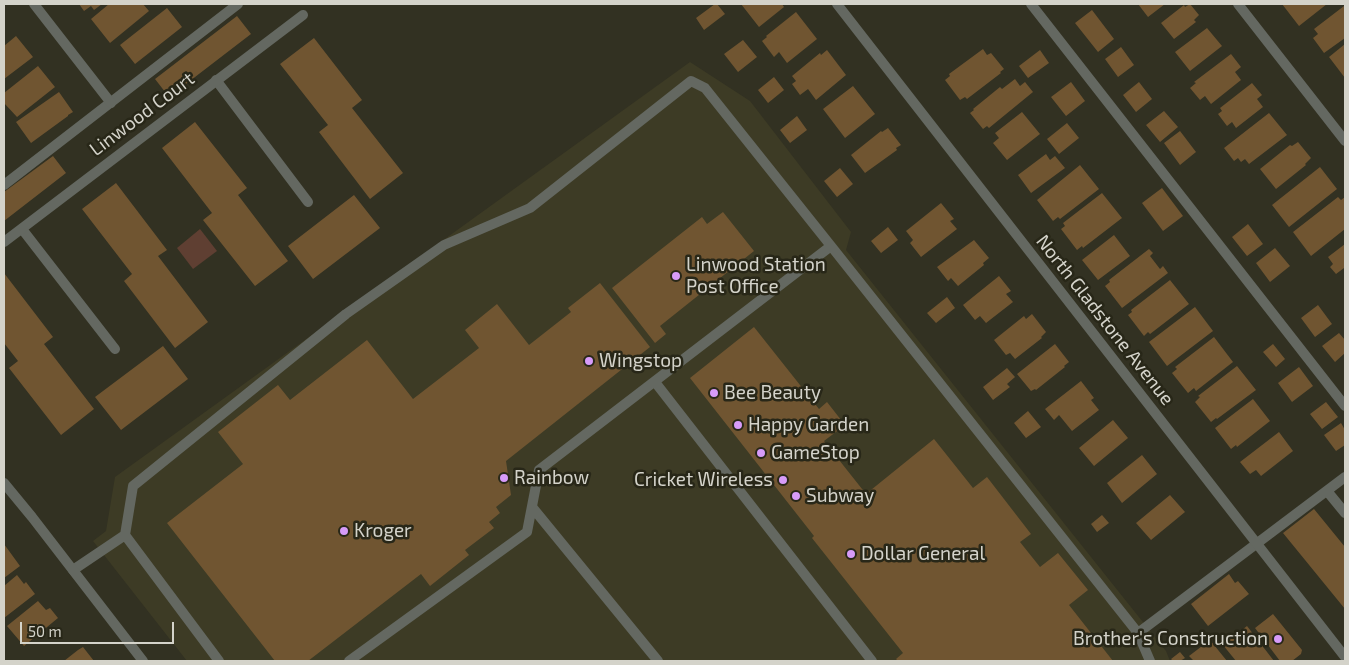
<!DOCTYPE html>
<html>
<head>
<meta charset="utf-8">
<style>
  body { margin:0 }
  #map { position:relative; width:1349px; height:665px; overflow:hidden; background:#323122; font-family:"Exo 2",sans-serif }
  canvas { display:block }
  .frame { position:absolute; inset:0; border:5px solid #d4d3ca; pointer-events:none }
  .scale { position:absolute; left:20px; top:622px; width:154px; height:22px; box-sizing:border-box; border:2px solid #d4d3ca; border-top:0; padding-left:6px; font-size:15px; line-height:18px; white-space:nowrap; color:#d4d3ca; -webkit-text-stroke:4px #282718; paint-order:stroke }
</style>
</head>
<body>
<div id="map">
<canvas width="1349" height="665"></canvas>
<div class="frame"></div>
<div class="scale">50 m</div>
</div>
<script>
const ctx = document.querySelector('canvas').getContext('2d');
ctx.lineJoin = 'round';
function paint(path, color) { ctx.fillStyle = color; ctx.fill(path, 'evenodd'); }
const shape = rows => new Path2D(rows.map(r => 'M' + r).join(''));
function strokePath(path, color, width, dash) { ctx.strokeStyle = color; ctx.lineWidth = width; ctx.lineCap = dash ? 'butt' : 'round'; ctx.setLineDash(dash || []); ctx.stroke(path); }
function label(font, color, halo, rows, align = 'center') {
  ctx.font = font + ' "Exo 2",sans-serif'; ctx.lineWidth = 5; ctx.setLineDash([]); ctx.textBaseline = 'middle'; ctx.strokeStyle = halo; ctx.fillStyle = color; for (const [text, x, y, turn = 0] of rows) {
    ctx.save(); ctx.translate(x, y); ctx.rotate((+turn || 0) * Math.PI / 180); ctx.textAlign = isNaN(turn) ? turn : align; if (halo) ctx.strokeText(text, 0, 0); ctx.fillText(text, 0, 0); ctx.restore();
  }
}
paint(shape([
  [690,62,750,101,851,232,846,250,1166,651,1170,661,187,661,93,541,106,531,115,477]
]), '#3d3b25');
paint(shape([
  [200,229,217,251,193,269,177,248]
]), '#5f3f32');
paint(shape([
  [79,4,102,4,94,10,91,6,84,11],
  [109,4,143,4,149,11,110,43,91,19],
  [715,4,717,4,725,14,704,30,696,18],
  [741,4,782,4,784,7,759,27],
  [1138,4,1165,4,1148,17],
  [1190,4,1199,15,1194,20,1196,22,1174,39,1161,23,1184,5,1185,7],
  [1282,4,1327,4,1299,26],
  [1344,6,1345,38,1324,53,1313,38,1318,34,1314,29],
  [167,8,182,27,135,64,120,45],
  [1092,10,1114,39,1098,52,1075,23],
  [796,12,817,39,787,63,779,52,774,57,762,41,767,37,766,36],
  [237,16,251,34,169,97,155,79],
  [1207,28,1222,46,1190,71,1175,52],
  [16,36,33,57,4,79,4,46],
  [314,38,362,100,352,108,403,173,370,199,319,132,328,125,280,64],
  [743,40,757,57,738,72,724,54],
  [1345,44,1345,78,1329,57],
  [1121,47,1134,65,1118,77,1105,59],
  [983,49,987,55,991,53,1004,69,1000,72,1001,73,967,99,965,97,960,100,945,80,950,76,949,74],
  [827,50,846,75,816,100,808,89,800,95,792,84,796,81,792,76,820,53,821,55],
  [1040,50,1049,63,1028,78,1019,66],
  [1231,54,1241,67,1235,72,1241,80,1211,104,1205,96,1200,100,1190,88,1196,83,1194,82],
  [38,66,55,87,17,117,4,103,4,93],
  [774,77,784,90,768,103,758,90],
  [1015,79,1020,86,1025,82,1033,92,989,128,987,126,983,129,970,113,974,110,973,109,1000,87,1002,89],
  [1071,82,1085,101,1066,116,1051,97],
  [1139,82,1152,99,1136,112,1123,95],
  [1252,83,1262,95,1257,99,1263,107,1236,128,1232,122,1227,126,1218,114,1222,111,1220,108],
  [853,86,875,114,845,138,823,109],
  [59,92,73,112,68,115,68,116,31,143,16,122],
  [1164,111,1178,127,1160,142,1146,125],
  [1022,112,1040,134,1007,160,993,143,999,138,995,133],
  [1269,113,1287,135,1249,164,1245,159,1241,162,1238,158,1234,161,1224,148],
  [797,116,807,130,790,143,780,130],
  [195,122,247,188,238,195,288,261,255,286,203,220,212,213,162,148],
  [1067,123,1079,138,1059,154,1047,139],
  [888,128,901,145,896,148,897,150,865,173,851,155,881,131,882,132],
  [1180,131,1196,152,1180,165,1164,143],
  [1298,142,1311,158,1305,164,1306,165,1276,189,1260,169,1290,145,1292,146],
  [1046,154,1050,160,1055,156,1065,168,1031,193,1018,175],
  [53,156,66,173,4,221,4,192],
  [1080,165,1099,189,1060,219,1058,217,1053,221,1037,200],
  [1320,167,1337,189,1289,227,1272,205],
  [840,168,853,184,837,197,824,181],
  [116,183,167,250,158,256,208,322,175,348,124,281,132,274,82,209],
  [1162,188,1183,216,1163,231,1142,203],
  [1102,193,1122,218,1083,248,1082,246,1077,250,1061,229,1065,226,1063,223],
  [354,195,380,228,313,279,288,246],
  [1338,197,1341,200,1345,197,1345,229,1311,256,1293,232],
  [941,203,954,219,950,221,957,229,921,257,910,243,913,240,906,231],
  [723,212,754,251,660,326,666,334,655,343,612,288,702,217,707,224],
  [1248,224,1263,244,1247,256,1232,237],
  [888,227,898,240,881,253,871,241],
  [1114,235,1130,256,1098,280,1082,260],
  [974,240,989,258,983,263,984,265,958,286,951,278,948,281,937,267],
  [1345,244,1345,270,1344,268,1336,274,1330,267,1333,264,1328,257],
  [1275,248,1290,266,1270,282,1256,263],
  [1149,249,1153,253,1150,256,1160,269,1163,266,1168,273,1122,308,1105,286,1110,282,1109,280],
  [4,273,53,337,44,344,94,409,61,435,9,368,18,361,4,343],
  [999,276,1011,291,1006,294,1013,302,986,323,980,316,975,320,963,305],
  [1170,280,1189,304,1150,334,1148,332,1144,336,1128,315,1132,312,1131,310],
  [600,283,650,347,506,461,511,495,496,507,500,513,489,522,494,528,465,550,469,555,430,586,421,574,308,661,275,661,167,523,243,464,218,432,278,385,290,400,367,340,413,399,479,348,465,330,497,304,529,345,571,312,568,308],
  [947,297,955,308,936,323,927,313],
  [1318,305,1332,324,1315,337,1301,318],
  [1195,307,1213,331,1167,366,1149,342],
  [1032,314,1046,332,1041,337,1042,338,1015,359,1010,353,1006,355,994,340,1024,316,1026,319],
  [754,327,819,409,827,402,845,425,824,441,866,494,934,439,973,488,987,477,1031,534,1020,542,1040,567,1058,553,1088,590,1069,605,1113,661,898,661,896,659,903,653,812,538,814,536,690,378],
  [1339,333,1345,340,1345,353,1335,362,1322,346],
  [1214,337,1233,362,1196,391,1194,388,1188,393,1172,373,1177,369,1175,367],
  [1055,344,1069,362,1064,366,1065,367,1036,390,1035,389,1031,391,1017,374],
  [1273,344,1285,359,1276,367,1263,352],
  [163,346,188,379,121,430,95,397],
  [1237,366,1256,390,1217,419,1216,418,1211,422,1195,402,1200,397,1198,396],
  [1299,367,1313,386,1292,402,1278,383],
  [1007,368,1015,377,1007,384,1010,387,993,400,983,387],
  [1081,381,1094,398,1091,400,1099,410,1072,431,1059,415,1054,420,1045,409],
  [1253,399,1270,421,1237,447,1236,445,1231,449,1215,428],
  [1326,402,1338,417,1322,429,1310,414],
  [1028,411,1041,427,1026,438,1014,423],
  [1113,420,1128,438,1094,466,1079,448],
  [1341,423,1345,430,1345,445,1336,451,1324,435],
  [1279,432,1293,451,1261,476,1256,470,1250,474,1240,462],
  [1142,455,1157,474,1122,503,1107,483],
  [1170,495,1185,512,1151,540,1136,523],
  [1314,509,1345,547,1345,609,1283,533],
  [1102,515,1109,523,1097,532,1091,524],
  [4,544,20,566,4,578],
  [1229,574,1235,583,1238,581,1249,594,1208,626,1191,604],
  [17,575,24,584,26,582,35,594,4,618,4,586],
  [38,601,46,610,50,608,58,618,24,646,7,626],
  [1273,614,1302,650,1301,654,1292,661,1280,661,1255,628],
  [1247,626,1274,661,1236,661,1223,645],
  [1210,640,1227,661,1194,661,1189,656],
  [83,647,94,661,64,661,78,650],
  [1180,652,1185,658,1180,661,1173,661,1171,659]
]), '#705531');
strokePath(shape([
  [1031,4,1345,406],
  [216,80,308,202],
  [4,185,238,4],
  [22,229,115,349],
  [831,246,1138,633,1150,661],
  [655,382,872,661],
  [1327,491,1345,513],
  [532,507,658,661],
  [125,535,219,661],
  [73,570,125,535,133,486,346,314,444,245,530,208,691,81,705,88,831,246,539,470,527,532,349,661],
  [1138,633,1345,477]
]), '#646861', 10);
strokePath(shape([
  [34,4,111,103],
  [837,4,1345,657],
  [1238,4,1345,141],
  [4,242,303,15],
  [4,483,32,517,143,661]
]), '#646861', 10);
for (const [x, y, r, color] of [
  [676,276,5,"#d79bf9"],
  [589,361,5,"#d79bf9"],
  [714,393,5,"#d79bf9"],
  [738,425,5,"#d79bf9"],
  [761,453,5,"#d79bf9"],
  [504,478,5,"#d79bf9"],
  [783,480,5,"#d79bf9"],
  [796,496,5,"#d79bf9"],
  [344,531,5,"#d79bf9"],
  [851,554,5,"#d79bf9"],
  [1278,639,5,"#d79bf9"]
]) { const dot = new Path2D(); dot.arc(x, y, r, 0, 2 * Math.PI); ctx.fillStyle = color; ctx.fill(dot); strokePath(dot, '#282718', 2); }
label('19px', '#d4d3ca', '#282718', [
  ["Linwood Court",142,114,-37],
  ["North Gladstone Avenue",1105,320,52]
]);
label('19px', '#d4d3ca', '#282718', [
  ["Linwood Station",686,265],
  ["Post Office",686,287],
  ["Wingstop",599,361],
  ["Bee Beauty",724,393],
  ["Happy Garden",748,425],
  ["GameStop",771,453],
  ["Rainbow",514,478],
  ["Cricket Wireless",773,480,"right"],
  ["Subway",806,496],
  ["Kroger",354,531],
  ["Dollar General",861,554],
  ["Brother's Construction",1268,639,"right"]
], 'left');
</script>
</body>
</html>
